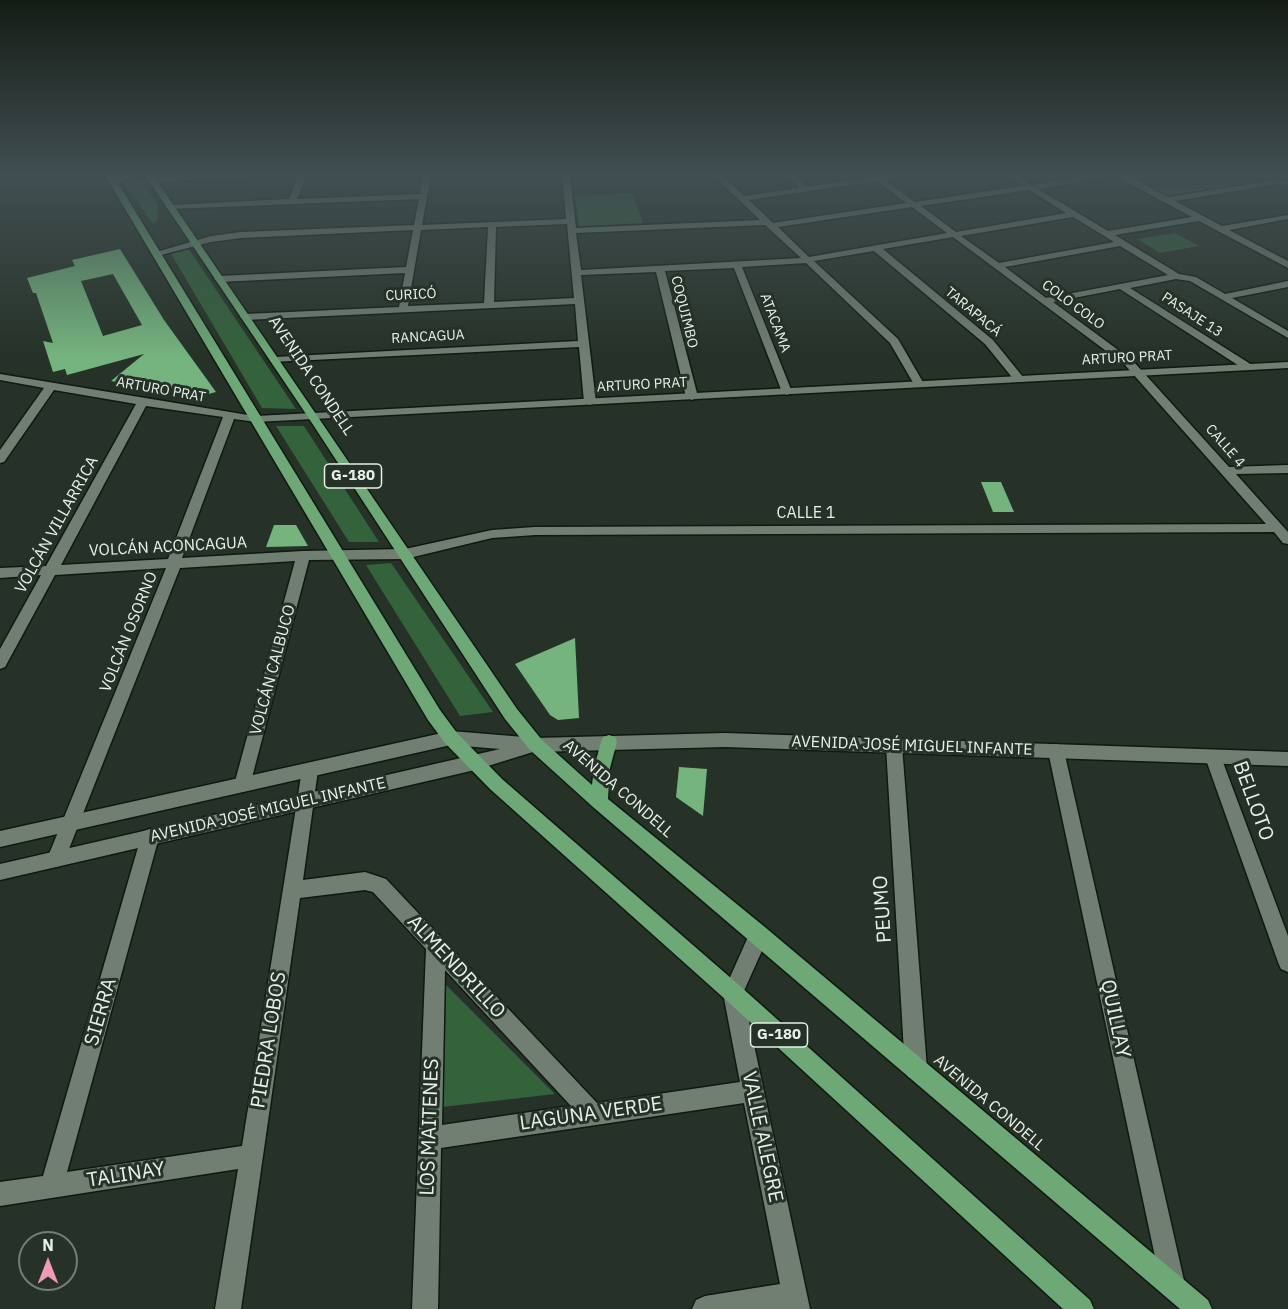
<!DOCTYPE html>
<html>
<head>
<meta charset="utf-8">
<style>
  body { margin:0 }
  #map { position:relative; width:1288px; height:1309px; overflow:hidden; background:#263227; font-family:"IBM Plex Sans",sans-serif }
  canvas { display:block }
  .north { position:absolute; left:18px; top:1231px; width:60px; height:60px; box-sizing:border-box; background:#263227; border:2px solid #747e75; border-radius:50%; rotate:0deg; font-size:16px; font-weight:700; line-height:24px; text-align:center; color:#e8f0e9 }
  .north::after { content:''; display:block; margin:auto; width:21px; height:27px; background:#f09ab7; clip-path:polygon(50% 0,100% 100%,50% 72%,0 100%) }
</style>
</head>
<body>
<div id="map">
<canvas width="1288" height="1309"></canvas>
<div class="north">N</div>
</div>
<script>
const ctx = document.querySelector('canvas').getContext('2d');
ctx.lineJoin = 'round';
function paint(path, color) { ctx.fillStyle = color; ctx.fill(path, 'evenodd'); }
const shape = rows => new Path2D(rows.map(r => 'M' + r).join(''));
function strokePath(path, color, width, dash) { ctx.strokeStyle = color; ctx.lineWidth = width; ctx.lineCap = dash ? 'butt' : 'round'; ctx.setLineDash(dash || []); ctx.stroke(path); }
function label(font, color, halo, rows, align = 'center') {
  ctx.font = font + ' "IBM Plex Sans",sans-serif'; ctx.lineWidth = 6; ctx.setLineDash([]); ctx.textBaseline = 'middle'; ctx.strokeStyle = halo; ctx.fillStyle = color; for (const [text, x, y, turn = 0] of rows) {
    ctx.save(); ctx.translate(x, y); ctx.rotate((+turn || 0) * Math.PI / 180); ctx.textAlign = isNaN(turn) ? turn : align; if (halo) ctx.strokeText(text, 0, 0); ctx.fillText(text, 0, 0); ctx.restore();
  }
}
paint(shape([
  [131,179,141,179,158,206,157,220,153,224,124,183],
  [1247,183,1169,196,1151,187],
  [632,193,643,223,579,226,575,196],
  [1175,233,1199,246,1160,253,1137,239],
  [188,248,296,409,262,408,170,252],
  [276,426,304,426,379,542,349,542],
  [391,563,493,712,460,716,366,565],
  [445,984,555,1094,442,1107]
]), '#33623b');
paint(shape([
  [120,249,164,320,216,392,201,396,111,381,144,354,67,375,65,369,53,372,43,341,53,343,36,293,33,293,27,278,75,266,72,260],
  [113,274,142,325,103,336,81,281],
  [981,482,1001,482,1014,512,993,512],
  [274,525,296,525,308,546,266,547],
  [575,638,579,718,558,720,550,715,515,664],
  [679,767,707,769,703,816,676,797]
]), '#75b47e');
const street = shape([
  [211,175,284,175,153,182,149,180,153,178,211,175],
  [299,175,307,175,297,199,420,194,423,175,431,175,422,225,566,219,562,175,570,175,576,228,760,220,713,175,722,175,744,196,800,188,785,175,794,175,808,187,871,177,869,175,908,175,885,180,915,202,1023,186,1006,175,1016,175,1032,185,1095,175,1127,175,1168,197,1277,180,1288,181,1288,185,1277,184,1175,201,1222,226,1288,215,1288,219,1229,230,1288,261,1288,268,1199,221,1115,235,1179,274,1196,277,1225,294,1288,281,1288,287,1232,298,1288,331,1288,338,1190,281,1176,279,1130,288,1252,365,1252,369,1244,369,1120,289,1053,302,1133,361,1229,467,1288,465,1288,473,1236,474,1288,532,1288,544,1283,543,1274,532,535,535,492,538,405,559,309,560,250,785,248,790,242,792,236,790,234,785,295,561,180,568,65,859,62,865,56,867,50,865,47,859,166,568,55,575,5,667,0,669,0,649,41,575,0,578,0,568,46,566,136,404,54,390,4,462,0,463,0,450,44,388,0,380,0,374,260,417,262,419,256,422,234,419,182,558,303,551,405,549,492,530,535,527,1266,524,1125,365,953,237,883,249,993,340,1023,377,1023,381,1015,381,985,344,874,251,814,261,898,339,924,384,923,386,915,386,890,343,806,263,742,267,792,392,787,395,782,392,734,268,665,271,698,397,692,400,686,397,656,272,581,275,596,402,590,405,584,402,579,347,271,362,270,360,275,357,578,341,575,304,245,320,240,317,245,314,399,307,405,273,219,282,214,279,219,276,406,267,413,230,241,238,211,242,157,256,153,253,211,236,241,232,414,225,419,199,171,209,167,207,171,205,289,199,299,175],
  [1116,175,1117,177,1192,217,1108,231,1038,189,1116,175],
  [877,181,906,203,773,223,749,200,877,181],
  [1029,190,1066,213,956,232,921,206,1029,190],
  [912,207,947,233,809,257,778,227,912,207],
  [1073,217,1114,242,999,263,961,236,1073,217],
  [567,224,574,298,494,302,496,227,567,224],
  [765,225,801,258,581,270,576,233,765,225],
  [488,227,484,303,408,306,421,230,488,227],
  [1120,246,1168,275,1046,298,1005,267,1120,246],
  [146,406,223,417,168,559,61,565,146,406],
  [894,739,900,741,902,746,927,1069,924,1077,916,1080,908,1077,905,1069,886,746,888,741,894,739],
  [1056,744,1062,746,1064,751,1185,1285,1182,1294,1173,1297,1164,1294,1161,1285,1048,751,1050,746,1056,744],
  [1213,750,1219,752,1221,757,1288,936,1288,972,1281,969,1278,962,1205,757,1207,752,1213,750],
  [310,763,316,765,318,770,303,880,365,872,386,879,597,1103,740,1082,723,993,752,928,759,926,766,928,769,935,743,993,810,1309,692,1309,696,1300,705,1296,780,1284,744,1103,441,1148,438,1309,412,1309,426,949,373,892,365,890,300,898,241,1309,215,1309,238,1169,0,1206,0,1182,43,1176,141,837,144,831,150,829,156,831,159,837,67,1172,242,1146,302,770,304,765,310,763],
  [445,970,571,1106,442,1125,445,970]
]);
const secondary = shape([
  [1288,362,1288,368,256,422,250,419,256,416,1288,362],
  [451,731,536,738,725,733,1288,752,1288,766,725,747,533,752,475,770,0,880,0,864,500,749,451,745,0,847,0,831,451,731]
]);
const primary = shape([
  [105,175,113,175,115,179,123,175,135,175,118,183,440,710,457,733,502,779,740,986,1090,1300,1094,1309,1063,1309,726,1000,490,789,445,743,428,720,105,175],
  [145,175,153,175,517,709,542,740,592,785,594,768,601,742,603,737,609,735,615,737,617,742,610,768,608,799,766,928,1208,1300,1212,1309,1180,1309,593,807,530,750,505,719,308,417,145,175]
]);
strokePath(street, '#0e1910', 3);
strokePath(secondary, '#0e1910', 3);
strokePath(primary, '#0e1910', 3);
paint(street, '#717f72');
paint(secondary, '#717f72');
paint(primary, '#6da876');
const sky = ctx.createLinearGradient(0, 0, 0, 359);
sky.addColorStop(0, '#151c15');
sky.addColorStop(0.49, '#414f52');
sky.addColorStop(1, '#414f5200');
ctx.fillStyle = sky;
ctx.fillRect(0, 0, 1288, 359);
label('14px', '#e8f0e9', '#263227', [
  ["CURICÓ",411,295,-3],
  ["COLO COLO",1073,305,36],
  ["COQUIMBO",684,312,76],
  ["TARAPACÁ",973,312,40],
  ["PASAJE 13",1192,315,33],
  ["ATACAMA",775,323,69],
  ["RANCAGUA",428,337,-3],
  ["ARTURO PRAT",1127,358,-3],
  ["ARTURO PRAT",642,385,-3],
  ["ARTURO PRAT",161,390,10],
  ["CALLE 4",1225,446,49]
]);
for (const [x, y, w] of [
  [353,476,57],
  [779,1035,57]
]) { const box = new Path2D(); box.roundRect(x - w / 2, y - 12, w, 24, 4.5); ctx.fillStyle = '#263227'; ctx.fill(box); strokePath(box, '#e8f0e9', 1.5); }
label('bold 15px', '#e8f0e9', null, [
  ["G-180",353,476],
  ["G-180",779,1035]
]);
label('16px', '#e8f0e9', '#263227', [
  ["AVENIDA CONDELL",311,376,56],
  ["CALLE 1",806,513],
  ["VOLCÁN VILLARRICA",57,525,-61],
  ["VOLCÁN ACONCAGUA",168,547,-3],
  ["VOLCÁN OSORNO",129,632,-68],
  ["VOLCÁN CALBUCO",273,670,-75],
  ["AVENIDA JOSÉ MIGUEL INFANTE",912,746,2],
  ["AVENIDA CONDELL",618,789,41],
  ["AVENIDA JOSÉ MIGUEL INFANTE",268,810,-13],
  ["AVENIDA CONDELL",989,1103,40]
]);
label('20px', '#e8f0e9', '#263227', [
  ["BELLOTO",1253,801,70],
  ["PEUMO",883,909,-94],
  ["ALMENDRILLO",456,967,47],
  ["SIERRA",101,1012,-74],
  ["QUILLAY",1115,1019,78],
  ["PIEDRA LOBOS",269,1040,-81],
  ["LAGUNA VERDE",591,1114,-8],
  ["LOS MAITENES",430,1127,-88],
  ["VALLE ALEGRE",762,1137,78],
  ["TALINAY",126,1175,-9]
]);
</script>
</body>
</html>
